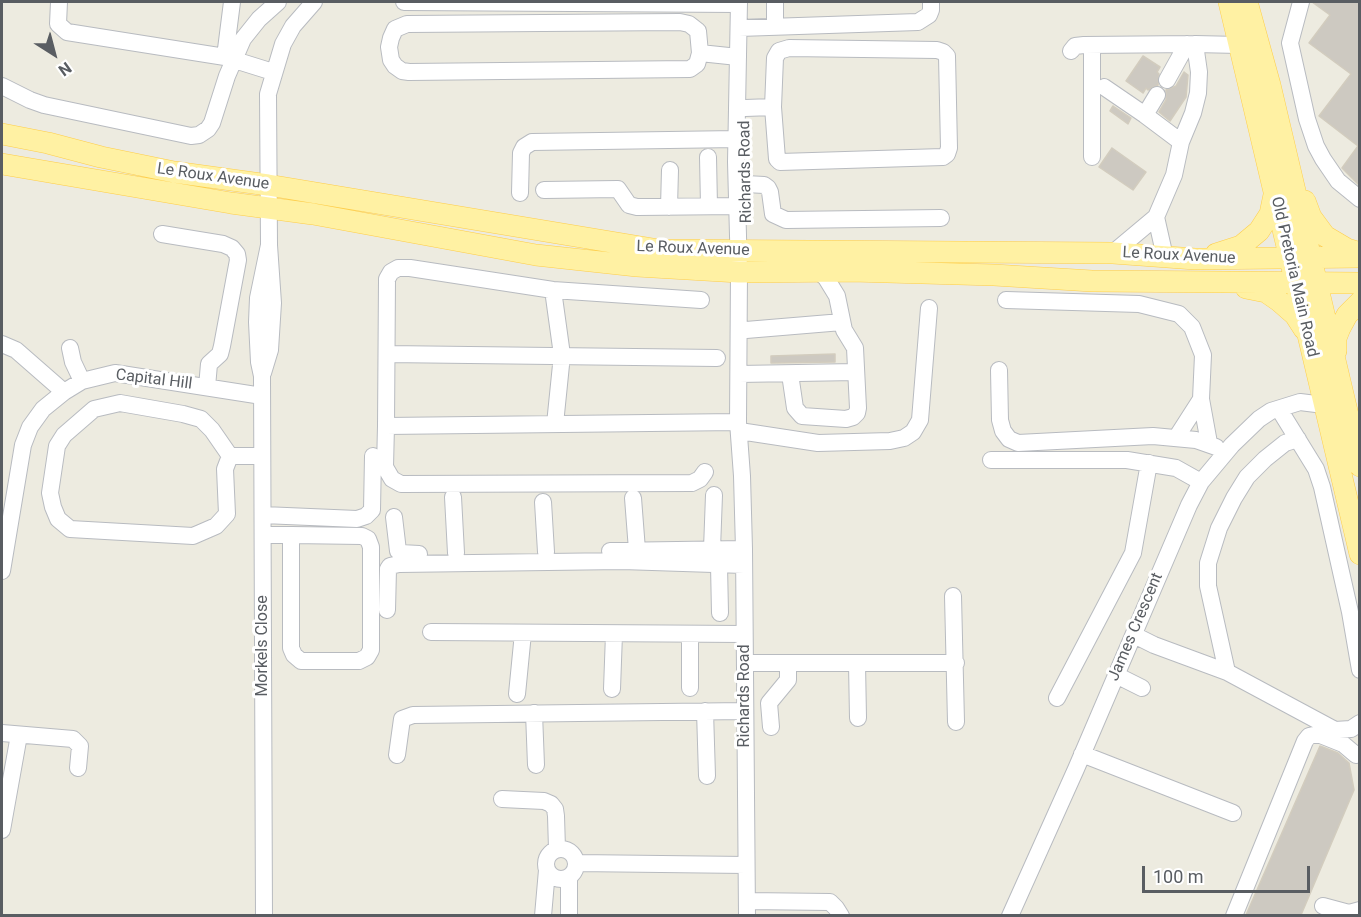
<!DOCTYPE html>
<html>
<head>
<meta charset="utf-8">
<style>
	body { margin:0 }
	#map { position:relative; width:1361px; height:917px; overflow:hidden; background:#edebe0; font-family:Roboto,sans-serif }
	canvas { display:block }
	.frame { position:absolute; inset:0; border:3px solid #595d62; pointer-events:none }
	.north { position:absolute; left:24px; top:24px; width:60px; height:60px; -webkit-text-stroke:4px #fff; paint-order:stroke; rotate:144deg; font-size:16px; font-weight:700; line-height:24px; text-align:center; color:#595d62 }
	.north::after { content:''; display:block; margin:auto; width:21px; height:27px; background:#595d62; clip-path:polygon(50% 0,100% 100%,50% 72%,0 100%) }
	.scale { position:absolute; left:1142px; top:866px; width:168px; height:27px; box-sizing:border-box; border:3px solid #595d62; border-top:0; padding-left:8px; font-size:18px; line-height:21px; white-space:nowrap; color:#595d62; -webkit-text-stroke:4px #fff; paint-order:stroke }
</style>
</head>
<body>
<div id="map">
<canvas width="1361" height="917"></canvas>
<div class="frame"></div>
<div class="north">N</div>
<div class="scale">100 m</div>
</div>
<script>
const c = document.querySelector('canvas').getContext('2d');
c.lineJoin = 'round';
function paint(path, color) {
  c.fillStyle = color;
  c.fill(path, 'evenodd');
}
function toPath(rows) {
  const path = new Path2D();
  for (const r of rows) {
    if (r.length === 3) {
      path.moveTo(r[0] + r[2], r[1]);
      path.arc(r[0], r[1], r[2], 0, 2 * Math.PI);
      continue;
    }
    path.moveTo(r[0], r[1]);
    for (let i = 2; i < r.length; i += 2) path.lineTo(r[i], r[i + 1]);
  }
  return path;
}
function stroke(path, color, width, dash) {
  c.strokeStyle = color;
  c.lineWidth = width;
  c.lineCap = dash ? 'butt' : 'round';
  c.setLineDash(dash || []);
  c.stroke(path);
}
function write(font, color, halo, rows, align = 'center') {
  c.font = font + ' Roboto,sans-serif';
  c.lineWidth = 6;
  c.setLineDash([]);
  c.textBaseline = 'middle';
  c.strokeStyle = halo;
  c.fillStyle = color;
  for (const [text, x, y, turn = 0] of rows) {
    c.save();
    c.translate(x, y);
    c.rotate((+turn || 0) * Math.PI / 180);
    c.textAlign = isNaN(turn) ? turn : align;
    if (halo) c.strokeText(text, 0, 0);
    c.fillText(text, 0, 0);
    c.restore();
  }
}
const building = toPath([
	[1312,2,1359,2,1359,185,1342,168,1358,146,1319,116,1351,74,1309,43,1330,15,1312,2],
	[1143,56,1160,67,1157,72,1159,74,1158,85,1148,90,1146,88,1143,93,1126,81,1143,56],
	[1184,72,1188,75,1186,97,1170,121,1159,112,1166,100,1166,90,1176,86,1184,72],
	[1113,106,1131,118,1128,124,1110,111,1113,106],
	[1112,148,1146,172,1133,190,1099,167,1112,148],
	[835,354,835,362,771,363,771,356,835,354],
	[1320,746,1338,753,1349,763,1354,790,1301,915,1246,915,1320,746]
]);
paint(building, '#cdc9c1');
stroke(building, '#d2ccbe', 1.5);
const minor = toPath([
	[59,2,58,24,67,32,225,57,273,72],
	[404,2,739,4],
	[739,2,736,162,739,272,738,422,742,476,744,549,747,916],
	[1301,2,1290,43,1307,119,1316,146,1323,159,1338,181,1360,199],
	[775,27,775,2],
	[739,28,918,22,929,15,931,10,931,2],
	[789,48,937,50,943,52,947,56,949,148,947,154,943,157,780,162,777,159,773,107,775,58,779,51,789,48],
	[1071,51,1075,46,1084,45,1195,44],
	[700,53,698,31,689,24,680,22,407,24,395,29,391,38,389,47,391,60,395,66,402,71,409,72,690,69,697,64,700,53,738,57],
	[225,57,232,2],
	[1167,80,1187,44],
	[2,86,30,100,44,105,191,136,199,135,208,129,212,123,227,76,243,39,259,19,278,2],
	[1104,87,1145,115],
	[1157,95,1145,115,1181,142],
	[745,108,773,107],
	[708,157,709,206],
	[1092,157,1092,45],
	[746,184,764,185,768,188,770,192,773,214,786,220,941,218],
	[544,190,618,189,629,205,637,207,737,206],
	[520,193,521,153,524,147,532,142,737,139],
	[669,207,670,170],
	[1156,217,1165,257],
	[162,234,223,244,232,248,237,254,238,260,222,346,220,354,209,364,207,387],
	[1113,253,1156,217,1174,175,1181,142,1193,113,1198,93,1199,72,1195,44,1239,45],
	[553,290,562,355,555,424],
	[701,300,553,290,410,268,398,268,391,272,387,279,386,426,738,422],
	[1006,300,1139,304,1179,314,1192,327,1203,355,1201,399,1209,443],
	[746,330,842,322],
	[2,344,16,350,64,392],
	[70,348,73,362,82,381],
	[387,354,717,358],
	[999,370,1000,420,1003,431,1009,439,1018,443,1153,436,1196,440,1216,447],
	[263,373,270,350,273,303,269,245,268,94,283,44,293,26,314,2],
	[739,374,856,372],
	[790,374,795,408,802,416,846,419,853,417,857,413,858,408,855,348,844,330,837,296,826,278,818,271],
	[1279,409,1316,469,1322,487,1350,612,1360,670],
	[386,426,385,467,392,479,401,484,692,483,700,479,705,472],
	[746,432,818,443,890,441,904,438,913,432,920,420,929,308],
	[1176,438,1201,399],
	[230,456,212,430,201,419,183,414,120,403,94,409,64,435,57,446,50,493,53,507,58,519,70,529,193,536,216,526,227,514,225,469,230,456,262,456],
	[991,460,1127,460,1176,468,1201,482],
	[453,497,456,553],
	[633,498,637,550],
	[543,502,546,552],
	[263,515,357,519,366,516,372,510,373,456],
	[394,517,398,551,401,553,419,554],
	[263,535,291,535,362,536,368,539,371,547,371,650,367,657,359,661,301,661,294,655,291,648,291,535],
	[712,549,714,495],
	[610,551,744,549],
	[719,565,720,613],
	[2,571,23,445,30,427,43,409,64,392,82,381,115,373,262,396],
	[953,596,956,722],
	[387,610,388,569,390,566,399,564,622,561,744,565],
	[431,632,744,634],
	[1134,635,1154,645,1227,672,1335,730,1351,729,1360,723],
	[745,663,956,663],
	[857,663,858,718],
	[1227,672,1208,586,1208,563,1219,528,1234,498,1247,477,1265,459,1285,443,1298,439],
	[1116,675,1142,688],
	[690,688,690,634],
	[612,689,614,634],
	[517,694,523,633],
	[1057,698,1133,553,1149,463],
	[705,711,707,776],
	[534,713,536,765],
	[771,727,769,703,788,680,788,663],
	[2,733,73,739,80,746,78,768],
	[1082,754,1233,813],
	[397,755,402,719,413,715,745,711],
	[502,799,544,801,551,804,555,809,556,816,557,849],
	[2,830,19,735],
	[561,864,15],
	[576,863,746,865],
	[569,877,569,916],
	[747,901,830,902,836,908,841,916],
	[1323,906,1349,913,1360,910],
	[264,916,262,376,259,362,257,322,258,298,269,245],
	[543,916,547,870],
	[1010,916,1076,769,1189,505,1201,482,1232,445,1259,419,1271,411,1300,402,1324,405],
	[1234,916,1305,741,1309,736,1318,734,1343,744,1356,755]
]);
const major = toPath([
	[1229,2,1360,554],
	[1247,2,1270,85,1360,466],
	[2,134,48,143,101,157,174,172,268,185,659,250,1113,253,1195,259,1360,257],
	[2,164,231,203,313,214,536,255,637,266,739,272,852,271,994,275,1092,281,1360,283],
	[1305,201,1311,217,1325,236,1347,249,1360,253],
	[1216,254,1241,246,1259,231,1270,214,1274,195],
	[1246,288,1266,292,1279,301,1295,315,1304,329],
	[1336,351,1336,338,1340,328,1347,315,1360,302]
]);
stroke(minor, '#b8bbc0', 18);
stroke(major, '#fecd49', 22);
stroke(minor, '#fff', 16);
stroke(major, '#fff1a3', 21);
write('16px', '#595d62', '#fff', [
	["Richards Road",746,172,-91],
	["Le Roux Avenue",213,177,8],
	["Le Roux Avenue",693,249,2],
	["Le Roux Avenue",1179,256,3],
	["Old Pretoria Main Road",1294,277,77],
	["Capital Hill",154,380,7],
	["James Crescent",1136,627,-67],
	["Morkels Close",263,646,-90],
	["Richards Road",745,696,-90]
]);
</script>
</body>
</html>
